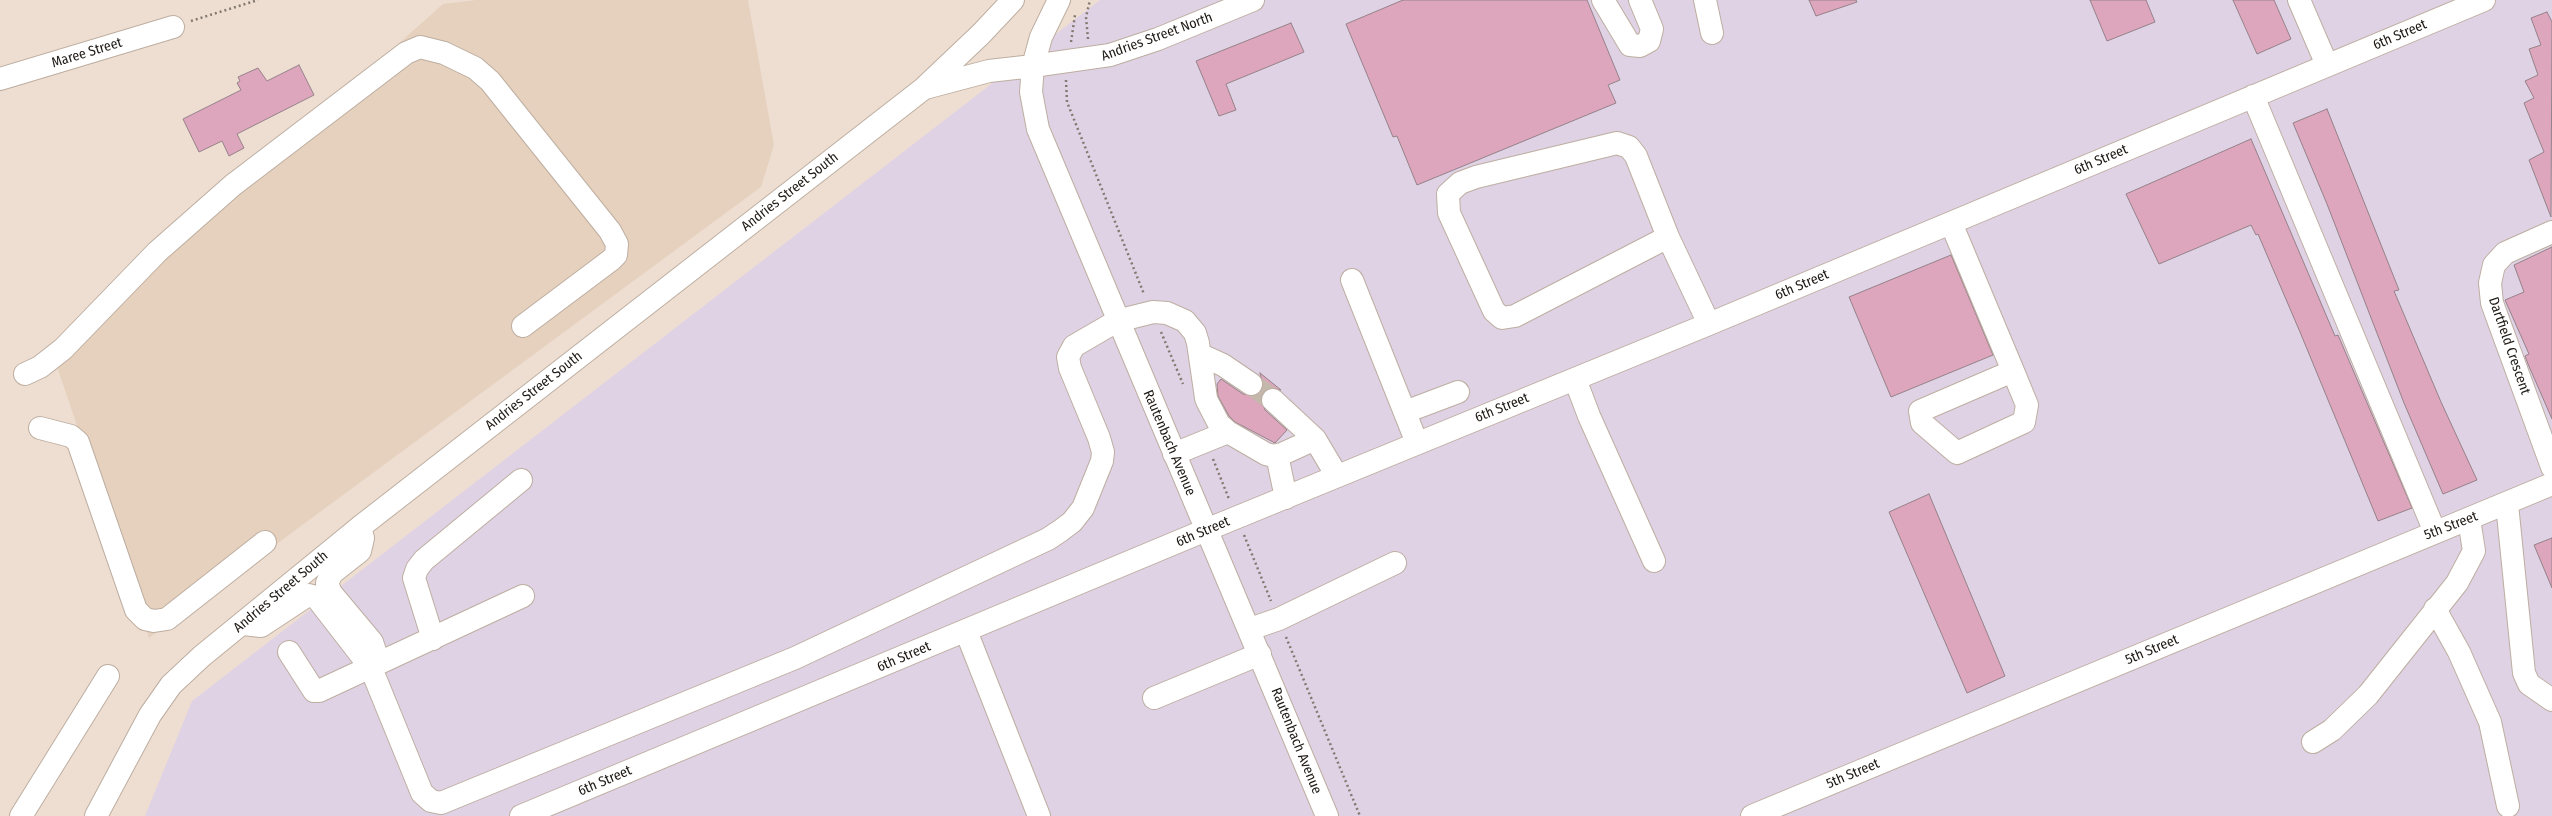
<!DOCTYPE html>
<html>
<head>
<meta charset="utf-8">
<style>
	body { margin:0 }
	canvas { display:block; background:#eeded1 }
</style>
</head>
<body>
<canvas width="2552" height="816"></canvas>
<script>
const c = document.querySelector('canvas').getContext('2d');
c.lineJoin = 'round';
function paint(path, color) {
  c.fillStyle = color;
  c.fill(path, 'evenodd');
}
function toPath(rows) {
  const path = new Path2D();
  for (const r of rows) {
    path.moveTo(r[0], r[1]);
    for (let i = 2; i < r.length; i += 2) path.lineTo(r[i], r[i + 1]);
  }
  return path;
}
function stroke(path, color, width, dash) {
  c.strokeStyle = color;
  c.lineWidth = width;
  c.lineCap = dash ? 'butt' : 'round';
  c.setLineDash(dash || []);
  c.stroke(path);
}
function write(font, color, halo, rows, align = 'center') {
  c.font = font + ' "Fira Sans Condensed",sans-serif';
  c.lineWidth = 3.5;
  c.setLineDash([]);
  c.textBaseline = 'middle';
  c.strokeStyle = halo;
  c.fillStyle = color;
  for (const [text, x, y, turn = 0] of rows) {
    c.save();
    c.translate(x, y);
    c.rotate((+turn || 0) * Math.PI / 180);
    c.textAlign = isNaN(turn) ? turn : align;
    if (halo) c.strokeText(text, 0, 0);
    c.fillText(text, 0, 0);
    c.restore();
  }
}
paint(toPath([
	[476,0,748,0,774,145,761,187,149,638,52,352,443,4]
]), '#e6d1be');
paint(toPath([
	[1100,0,2552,0,2552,816,145,816,192,701]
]), '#e0d2e5');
const building = toPath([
	[1403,0,1587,0,1620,80,1608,85,1616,103,1417,185,1397,136,1393,137,1346,24,1403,0],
	[1809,0,1856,0,1857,2,1816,16,1809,0],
	[2090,0,2146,0,2155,22,2107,41,2090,0],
	[2233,0,2274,0,2291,39,2257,54,2233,0],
	[2547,12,2552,22,2551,217,2529,160,2544,152,2524,103,2534,98,2525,81,2538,75,2529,49,2541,45,2531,18,2547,12],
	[1291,23,1304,52,1226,84,1236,110,1219,116,1196,61,1291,23],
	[299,65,314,95,237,134,244,148,229,156,222,141,199,152,183,119,241,90,237,83,240,81,238,77,258,68,267,81,299,65],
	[2327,109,2399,290,2394,291,2441,402,2477,480,2443,494,2404,403,2327,204,2293,123,2327,109],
	[2251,139,2335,336,2338,335,2412,508,2378,521,2300,332,2258,234,2256,235,2251,225,2159,264,2126,194,2251,139],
	[2552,247,2552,419,2528,364,2525,356,2529,354,2505,300,2524,292,2514,265,2552,247],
	[1951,255,1993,355,1891,397,1849,297,1951,255],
	[1260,373,1281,390,1269,388,1261,398,1265,410,1287,430,1275,443,1235,422,1229,416,1218,396,1217,384,1221,379,1243,394,1257,395,1263,385,1260,373],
	[1929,494,2005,676,1967,693,1889,512,1929,494],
	[2552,538,2552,588,2534,545,2552,538]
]);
paint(building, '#dda6bd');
stroke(building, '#958289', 1);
stroke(toPath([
	[1251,384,1273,400]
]), '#c4b7ab', 22, [22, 11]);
const minor = toPath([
	[1603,0,1630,45,1640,46,1649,41,1652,29,1640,0],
	[1705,0,1712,33],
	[2299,0,2327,65],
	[1033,66,1110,55,1158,39,1253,0],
	[0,79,173,27],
	[2253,96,2435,532],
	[1951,223,2013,371,2027,405,2024,422,1957,453,1922,423,1920,411,2013,371],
	[2552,232,2505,253,2494,265,2490,283,2492,303,2552,467],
	[1668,237,1636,156,1629,147,1617,143,1476,177,1460,183,1448,194,1449,213,1494,311,1502,318,1515,316,1668,237,1709,324],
	[1352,280,1417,443],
	[1201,355,1223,365,1251,384],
	[25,374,40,367,63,349,157,252,233,185,406,53,420,47,444,53,475,68,490,81,610,231,617,244,616,255,611,260,523,326],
	[1575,379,1589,416,1654,561],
	[1273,400,1315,439,1337,476],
	[1207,401,1219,424,1228,432,1266,454,1274,456,1282,454,1315,439],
	[1405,412,1458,392],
	[40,428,71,436,78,442,136,610,145,619,154,621,167,619,265,542],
	[1174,454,1228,432],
	[1277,455,1286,498],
	[2507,504,2524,673,2529,684,2552,700],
	[360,527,363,538,360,551,332,573,327,583,331,593,372,642,375,651,371,668],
	[1206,530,1709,324,2484,0],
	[2435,609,2459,652,2490,722,2508,806],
	[243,624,261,626,308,595,316,597,371,668,422,793,431,801,441,803,795,658,1048,539,1060,531,1072,522,1083,508,1102,461,1103,452,1099,438,1070,368,1068,357,1074,346,1117,321,1153,312,1167,313,1185,321,1195,333,1198,343,1206,398],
	[1250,629,1279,619,1395,563],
	[966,631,1039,816],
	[433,639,414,578,417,569,424,560,521,480],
	[289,652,314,691,319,691,523,596],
	[1154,698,1260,654],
	[2313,742,2332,730,2368,695,2457,583,2474,551,2469,519],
	[21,816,108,676],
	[1752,816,2552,484]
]);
const major = toPath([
	[1059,0,1041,37,1033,66,1031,92,1038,129,1327,816],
	[925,88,989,71,1033,66],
	[96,816,150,715,171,685,202,656,360,527,923,89,981,34,1013,0],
	[521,816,1206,530]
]);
stroke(minor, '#bdaea1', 24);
stroke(major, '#bdaea1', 24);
stroke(toPath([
	[191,21,258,0],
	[1088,39,1086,17,1090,0],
	[1071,42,1075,15],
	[1066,80,1067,102,1144,294],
	[1161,332,1183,384],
	[1213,459,1229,499],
	[1244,535,1271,601],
	[1286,637,1360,816]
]), '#847971', 2.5, [2, 3]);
stroke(minor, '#fff', 22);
stroke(major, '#fff', 22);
write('14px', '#1e1914', '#fff', [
	["6th Street",2400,35,-23],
	["Andries Street North",1157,37,-20],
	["Maree Street",87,53,-17],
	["6th Street",2101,160,-23],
	["Andries Street South",790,192,-38],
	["6th Street",1802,285,-23],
	["Dartfield Crescent",2509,346,71],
	["Andries Street South",534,391,-38],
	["6th Street",1502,408,-22],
	["Rautenbach Avenue",1169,443,67],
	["5th Street",2451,526,-21],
	["6th Street",1203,532,-23],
	["Andries Street South",281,592,-40],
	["5th Street",2152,650,-23],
	["6th Street",904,657,-23],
	["Rautenbach Avenue",1296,741,68],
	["5th Street",1853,774,-23],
	["6th Street",605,781,-23]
]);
</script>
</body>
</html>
